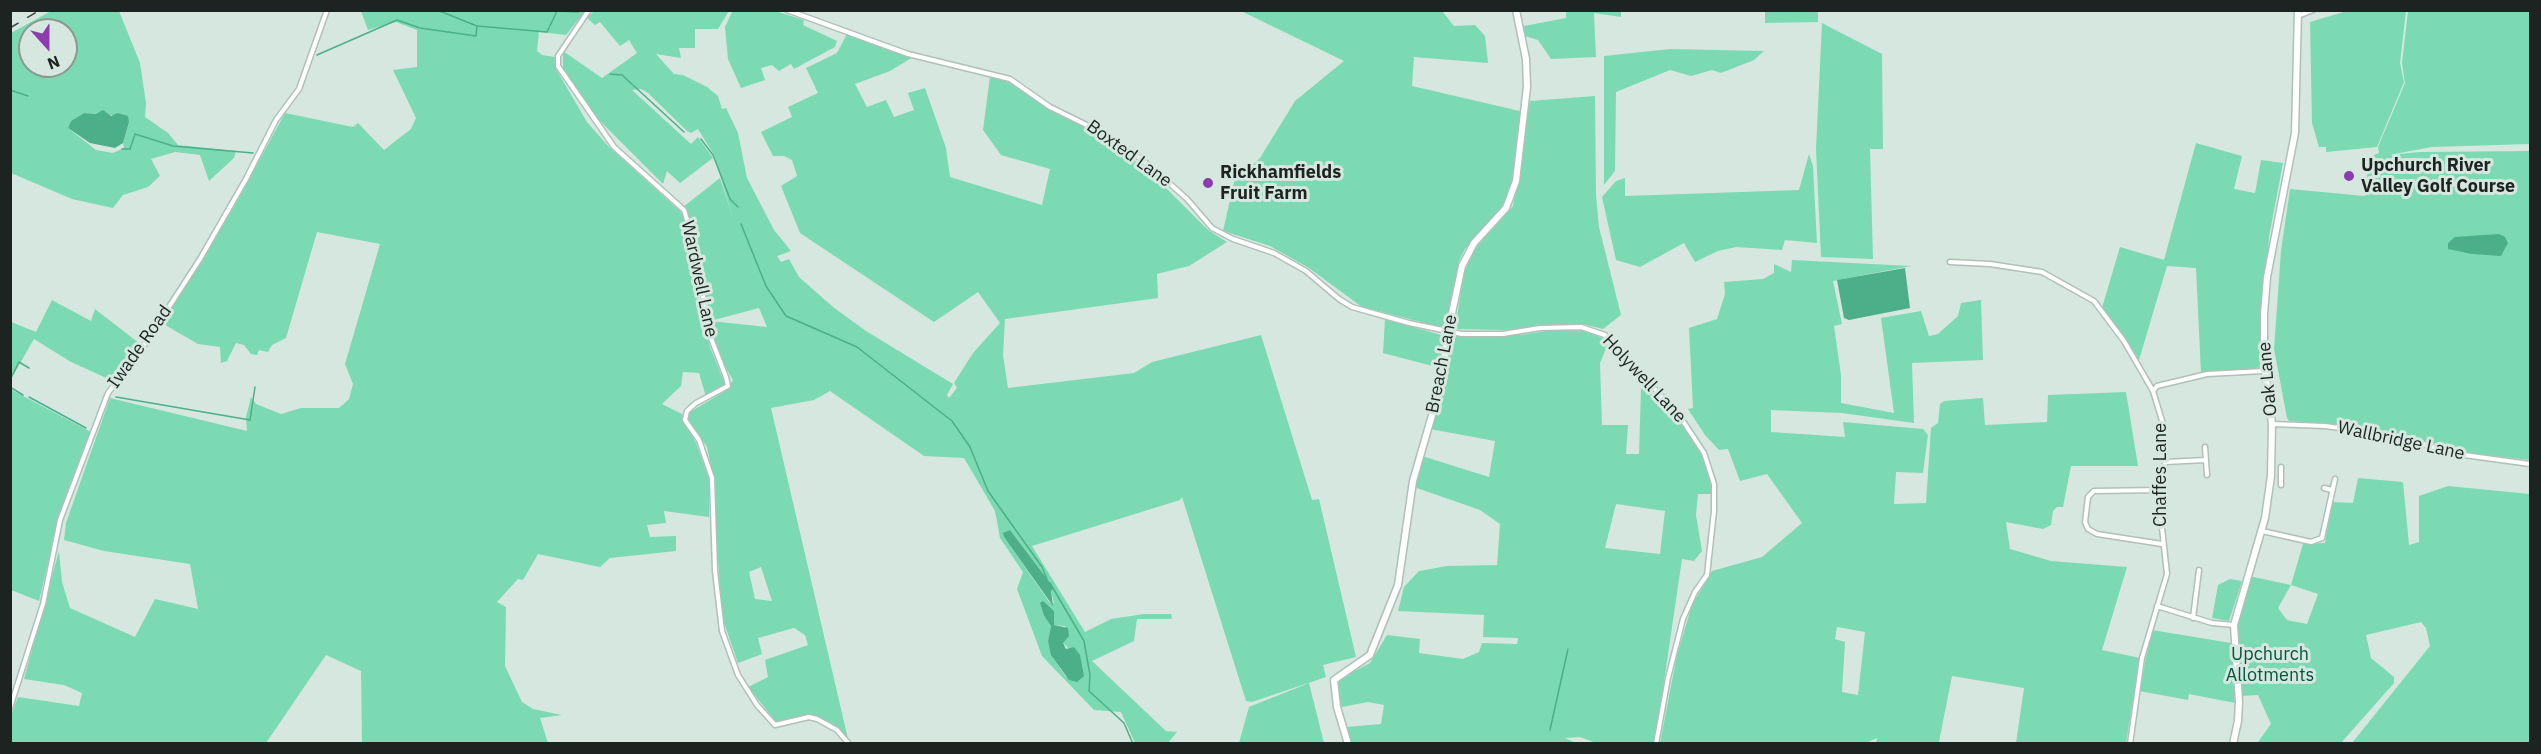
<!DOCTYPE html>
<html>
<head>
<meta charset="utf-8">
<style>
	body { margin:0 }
	#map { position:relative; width:2541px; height:754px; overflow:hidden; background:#d6e7df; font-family:"IBM Plex Sans",sans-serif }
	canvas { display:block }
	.frame { position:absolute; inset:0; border:12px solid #1d2321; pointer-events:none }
	.north { position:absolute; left:18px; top:18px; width:60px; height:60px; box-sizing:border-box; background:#d6e7df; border:2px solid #8c9993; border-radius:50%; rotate:159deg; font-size:16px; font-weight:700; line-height:24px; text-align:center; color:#1d2321 }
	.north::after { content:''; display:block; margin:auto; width:21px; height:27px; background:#8b3dae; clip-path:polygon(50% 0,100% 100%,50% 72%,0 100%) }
</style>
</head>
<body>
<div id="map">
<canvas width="2541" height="754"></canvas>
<div class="frame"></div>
<div class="north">N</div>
</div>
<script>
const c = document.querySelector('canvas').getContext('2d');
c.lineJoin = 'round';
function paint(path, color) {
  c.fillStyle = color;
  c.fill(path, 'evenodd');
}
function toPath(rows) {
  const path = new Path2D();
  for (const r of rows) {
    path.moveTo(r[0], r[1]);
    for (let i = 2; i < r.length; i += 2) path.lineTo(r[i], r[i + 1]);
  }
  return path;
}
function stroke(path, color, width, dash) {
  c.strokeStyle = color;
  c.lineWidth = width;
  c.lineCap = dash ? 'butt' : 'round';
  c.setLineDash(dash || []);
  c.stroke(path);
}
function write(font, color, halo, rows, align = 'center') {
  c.font = font + ' "IBM Plex Sans",sans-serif';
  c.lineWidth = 6;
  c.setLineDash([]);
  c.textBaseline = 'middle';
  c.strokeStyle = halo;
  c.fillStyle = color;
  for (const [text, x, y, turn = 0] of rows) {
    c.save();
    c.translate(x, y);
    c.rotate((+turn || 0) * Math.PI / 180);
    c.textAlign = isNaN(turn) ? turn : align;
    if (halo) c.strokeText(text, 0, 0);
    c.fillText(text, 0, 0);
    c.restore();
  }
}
paint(toPath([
	[733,10,775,11,804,20,803,25,837,41,835,47,794,69,791,64,779,71,772,65,761,68,765,80,741,88,728,59,725,27],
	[51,11,119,11,140,63,146,103,145,117,168,133,178,145,236,151,234,158,209,181,200,155,175,152,151,159,160,176,148,187,123,195,113,208,72,199,11,173,11,33],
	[30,30,66,30,66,66,30,66],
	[84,113,123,116,129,122,123,143,124,148,113,153,96,150,68,128,71,121],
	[361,11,585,11,566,35,539,32,537,51,542,55,555,57,556,69,587,122,609,147,681,212,690,232,700,309,710,347,725,384,706,397,699,373,683,372,681,386,662,404,682,414,696,443,709,479,709,517,664,511,666,523,647,525,650,537,676,536,676,551,610,558,600,567,538,554,523,580,518,579,497,602,506,607,505,666,522,702,533,709,562,715,540,718,548,743,362,743,361,671,326,655,266,743,11,743,10,718,18,697,79,706,82,693,64,685,24,679,59,551,62,582,70,608,135,637,155,599,198,609,190,564,104,551,64,540,66,523,110,398,247,431,246,417,251,397,256,404,281,414,301,408,339,408,349,399,353,384,345,364,380,244,317,232,286,338,272,345,268,352,259,350,257,355,251,354,244,345,236,343,227,361,221,363,220,347,198,344,160,322,234,207,285,113,353,127,358,123,384,150,411,129,416,118,393,70,417,67,417,30,396,22,368,30],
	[594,11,729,11,718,29,695,29,695,48,679,48,681,58,656,54,674,74,683,75,707,87,718,96,722,109,726,108,738,133,747,178,774,230,791,251,777,256,781,262,789,259,799,277,833,307,866,331,953,384,947,395,949,398,957,388,954,383,973,353,1000,323,978,292,934,322,800,233,781,186,797,176,792,160,784,156,773,156,761,132,792,117,788,107,818,93,806,68,837,53,847,34,913,57,890,71,855,84,867,107,886,100,894,117,914,110,908,93,925,88,946,148,950,177,1042,205,1050,169,1001,155,983,130,990,76,1007,81,1056,113,1082,123,1149,171,1208,230,1227,242,1189,266,1157,274,1158,298,1005,319,1003,355,1008,388,1134,373,1152,362,1261,335,1312,500,1319,499,1356,657,1323,665,1326,677,1252,702,1246,701,1182,497,1180,500,1032,546,1085,632,1111,619,1144,614,1171,614,1172,619,1137,619,1134,641,1092,661,1166,731,1177,732,1168,743,1135,743,1121,712,1094,710,1042,656,1017,589,1023,572,1000,538,995,511,964,458,924,456,830,391,814,400,771,408,848,739,821,718,809,714,777,723,748,687,768,677,765,660,808,645,805,635,794,628,758,638,762,654,738,663,722,617,712,471,707,447,688,419,690,412,727,390,733,380,722,361,708,321,692,224,683,207,720,178,733,218,714,155,698,129,691,133,687,131,648,93,641,89,632,90,691,144,698,137,713,158,680,183,667,171,663,184,593,114,563,70,563,51,602,78,637,53,629,40,620,46,600,22,595,25,587,18],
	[759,308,767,327,710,321],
	[1010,530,1054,588,1051,591,1054,603,1050,603,1004,537,1004,533],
	[761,567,772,601,755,599,749,572],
	[1040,603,1054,611,1054,625,1065,626,1066,637,1063,643,1081,660,1081,664,1066,677,1054,659,1048,641,1051,626,1044,616],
	[1241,11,1442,11,1454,26,1475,25,1485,36,1488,63,1414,57,1412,86,1524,112,1512,184,1504,207,1465,249,1459,261,1445,328,1362,307,1309,268,1270,246,1223,231,1234,182,1260,158,1295,101,1344,61],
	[1566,11,1621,11,1621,17,1594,13,1596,57,1551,59,1538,40,1525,36,1524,26,1566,18],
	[1765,11,1818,11,1818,22,1765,23],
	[2347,11,2406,11,2400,63,2404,82,2377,147,2326,152,2326,147,2319,147,2312,123,2310,22],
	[2408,11,2530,11,2530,144,2432,147,2389,155,2420,152,2530,151,2530,460,2477,454,2340,425,2289,421,2287,418,2274,349,2281,251,2290,189,2365,196,2369,157,2379,153,2378,147,2405,83,2402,63],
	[1822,23,1882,54,1883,149,1870,149,1873,259,1821,257,1816,149],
	[1670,49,1764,51,1754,60,1721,73,1712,70,1691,76,1670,70,1616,92,1615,171,1604,185,1604,56],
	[1595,96,1596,195,1599,227,1621,315,1603,329,1583,324,1505,330,1455,329,1464,273,1473,251,1513,206,1530,101],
	[2196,143,2242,156,2234,189,2255,193,2261,160,2283,163,2269,237,2260,369,2201,373,2196,268,2167,266,2139,360,2102,308,2120,247,2164,260],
	[1809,154,1813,166,1817,243,1785,240,1782,250,1736,247,1718,251,1695,262,1684,243,1640,267,1616,260,1602,197,1616,181,1625,178,1625,196,1799,190],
	[1792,260,1911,266,1833,281,1842,324,1834,326,1841,375,1841,403,1894,413,1881,318,1921,311,1929,336,1938,334,1958,316,1961,303,1981,300,1983,360,1912,363,1914,423,1842,413,1771,410,1771,432,1845,437,1843,422,1923,429,1928,435,1923,473,1896,472,1894,504,1926,503,1931,428,1938,423,1940,404,1944,401,1983,398,1985,425,2047,422,2048,395,2126,392,2138,466,2071,466,2063,507,2057,507,2053,511,2051,525,2043,529,2006,522,2010,549,2051,561,2127,567,2102,650,2140,658,2126,743,2016,743,2024,688,1952,676,1939,742,1945,743,1876,743,1877,738,1864,744,1660,743,1677,655,1692,605,1712,571,1762,557,1802,523,1767,474,1740,481,1728,449,1719,450,1705,435,1688,409,1693,408,1689,328,1717,319,1725,294,1724,282,1763,279,1774,273,1774,264,1791,272],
	[1837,627,1865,632,1858,695,1842,692,1845,642,1835,639],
	[52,300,91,321,95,309,139,343,140,347,113,381,71,362,34,339,11,379,11,322,36,332],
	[1385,319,1441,335,1445,343,1440,368,1383,353],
	[1554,330,1586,331,1609,341,1600,363,1602,425,1628,425,1626,454,1639,454,1641,389,1647,389,1681,423,1703,456,1710,474,1713,494,1698,494,1696,515,1702,551,1694,561,1682,559,1655,743,1596,743,1580,737,1565,738,1578,744,1351,743,1346,727,1381,724,1384,705,1368,702,1342,707,1336,688,1339,679,1370,663,1387,635,1420,639,1419,653,1463,659,1479,652,1482,643,1517,644,1518,638,1483,637,1484,615,1398,611,1404,587,1419,571,1447,566,1497,565,1500,524,1480,510,1414,487,1422,456,1489,477,1495,441,1430,429,1442,397,1451,335,1519,335],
	[1616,504,1665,511,1660,554,1605,548],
	[10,389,91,432,60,513,39,601,11,590],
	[2358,478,2403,482,2409,545,2419,542,2419,496,2448,486,2530,494,2530,743,2352,743,2430,646,2426,628,2421,622,2366,635,2371,658,2394,677,2394,683,2341,743,2258,742,2271,724,2258,695,2240,696,2235,634,2249,576,2291,585,2303,544,2325,543,2332,502,2353,503],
	[2291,585,2318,594,2307,624,2287,620,2278,608],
	[2230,579,2242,581,2229,621,2212,618,2218,585],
	[2152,630,2231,643,2235,703,2189,694,2188,700,2139,691],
	[1309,683,1324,743,1239,743,1249,707]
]), '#7bdab3');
paint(toPath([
	[103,110,111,116,117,113,128,116,129,122,123,143,115,148,90,143,68,128,71,121,84,113,96,114],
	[2499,234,2505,237,2508,243,2501,256,2472,254,2448,249,2448,243,2455,237],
	[1905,268,1910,308,1849,320,1844,318,1837,280],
	[1010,530,1054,588,1051,591,1053,606,1004,537,1003,533],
	[1043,601,1054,611,1054,625,1068,628,1069,636,1063,643,1066,649,1074,647,1080,655,1084,676,1077,682,1069,680,1051,655,1048,641,1051,626,1044,616,1040,603]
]), '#4caf89');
stroke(toPath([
	[437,10,477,26,547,32,557,11,578,12],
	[317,55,397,20,420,28,476,36,477,26],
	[610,74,622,75,684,132],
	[10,90,28,96],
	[701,139,713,155,730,199,738,207],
	[122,149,130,149,135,134,173,146,253,153],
	[741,224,766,286,786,316,857,347,952,421,970,447,988,491,1042,567,1047,579],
	[10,380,19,362,29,368],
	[10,387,23,395],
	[29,397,86,428],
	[116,397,250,420,255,387],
	[1050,583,1084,641,1090,675,1089,691,1124,723,1133,744],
	[1550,730,1568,649]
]), '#4caf89', 1.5);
const street = toPath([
	[589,10,558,56,558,66,614,147,684,210,695,246,709,333,726,377,728,386,696,403,687,411,685,420,699,440,712,478,715,571,722,631,738,675,757,705,775,725,809,717,817,719,837,730,849,744],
	[787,10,908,54,1010,79,1050,107,1107,135,1149,165,1187,199,1212,228,1233,239,1274,253,1306,271,1339,299,1352,307,1409,323,1462,334,1503,334,1540,328,1581,327,1605,335,1679,415,1704,453,1714,484,1714,511,1707,575,1695,592,1683,619,1668,678,1656,744],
	[2298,16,2313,10],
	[1950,262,1990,264,2042,272,2094,301,2124,341,2153,391],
	[2272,424,2325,426,2385,434,2464,455,2530,464],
	[2205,447,2207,475],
	[2165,462,2206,460],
	[2281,485,2281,467],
	[2324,488,2332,490],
	[2159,490,2094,491,2088,497,2085,522,2088,529,2097,534,2162,544],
	[2262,531,2311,542,2322,538,2335,479],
	[2157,606,2212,623,2234,625],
	[2193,618,2199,570],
	[10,708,43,604,60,520,108,393,143,347,200,259,246,179,276,120,299,89,327,10],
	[2130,744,2142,658,2167,574,2159,500,2165,462,2163,424,2153,391,2157,386,2207,374,2264,371]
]);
const secondary = toPath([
	[1348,744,1337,707,1334,680,1370,655,1398,585,1413,481,1441,384,1448,332,1462,266,1474,243,1506,208,1516,181,1527,87,1526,59,1516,10],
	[2233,744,2238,721,2239,702,2234,625,2265,518,2271,476,2272,424,2264,363,2264,314,2267,277,2295,133,2298,10]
]);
stroke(street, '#b0c0b8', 7);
stroke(secondary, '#b0c0b8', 9);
stroke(street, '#fff', 4);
stroke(secondary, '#fff', 6);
stroke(toPath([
	[10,28,40,10]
]), '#3d4542', 1.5, [10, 10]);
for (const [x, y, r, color] of [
	[2349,176,6,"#8b3dae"],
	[1208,183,6,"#8b3dae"]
]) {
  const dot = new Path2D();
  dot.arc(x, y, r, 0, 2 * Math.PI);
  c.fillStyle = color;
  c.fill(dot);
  stroke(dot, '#d6e7df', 2);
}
write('18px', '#1d2321', '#d6e7df', [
	["Boxted Lane",1129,154,36],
	["Wardwell Lane",699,279,78],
	["Iwade Road",140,347,-55],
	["Breach Lane",1442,364,-79],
	["Holywell Lane",1644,379,47],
	["Oak Lane",2268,379,-95],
	["Wallbridge Lane",2401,441,12],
	["Chaffes Lane",2161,475,-90]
]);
write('bold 18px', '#1d2321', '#d6e7df', [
	["Upchurch River",2361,166],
	["Valley Golf Course",2361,187],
	["Rickhamfields",1220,173],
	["Fruit Farm",1220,194]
], 'left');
write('18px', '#00563d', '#d6e7df', [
	["Upchurch",2270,655],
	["Allotments",2270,676]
]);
</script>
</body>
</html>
